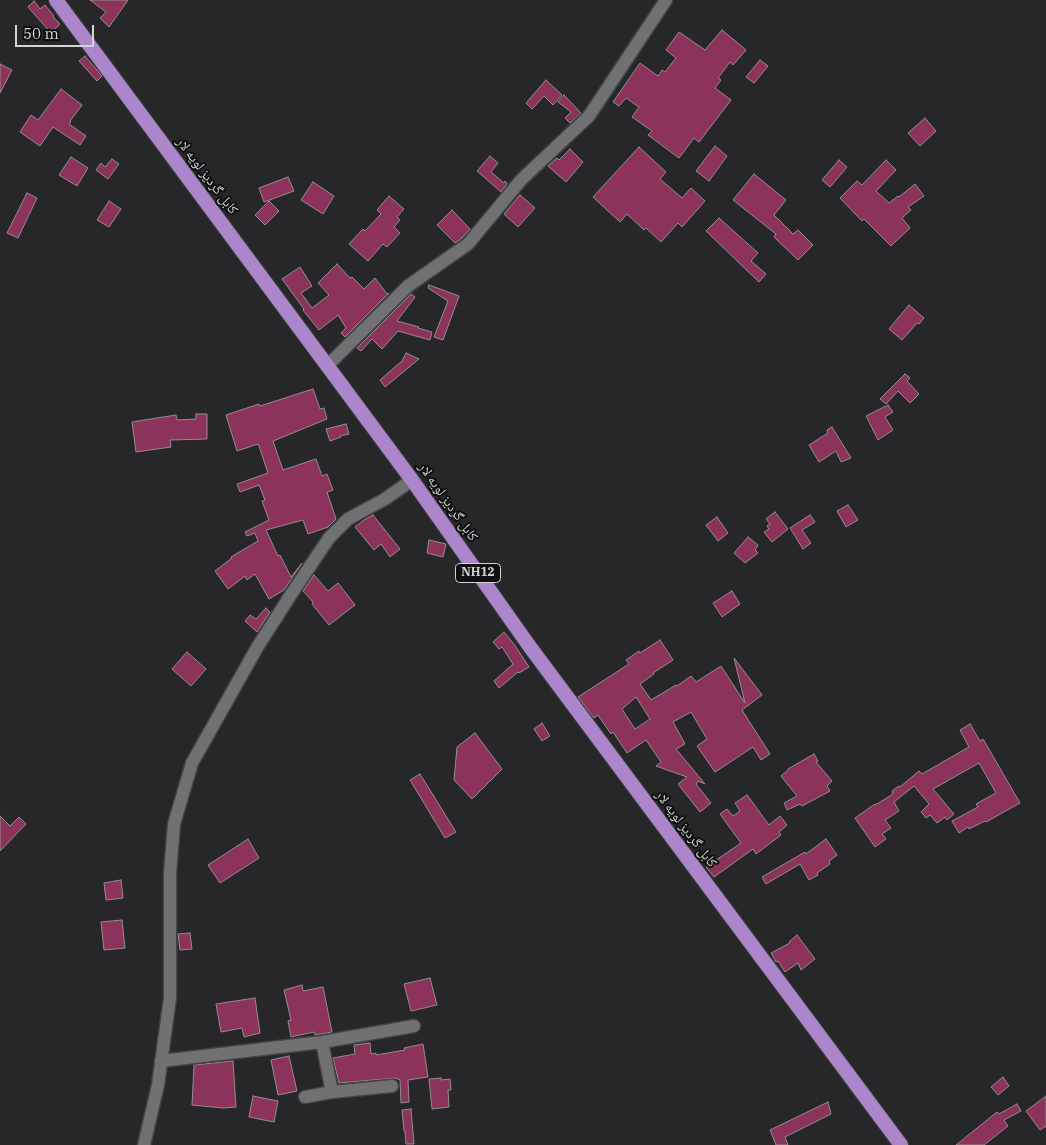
<!DOCTYPE html>
<html>
<head>
<meta charset="utf-8">
<style>
	body { margin:0 }
	#map { position:relative; width:1046px; height:1145px; overflow:hidden; background:#272629; font-family:"IBM Plex Serif",serif }
	canvas { display:block }
	.scale { position:absolute; left:15px; top:25px; width:79px; height:22px; box-sizing:border-box; border:2px solid #d4d3d5; border-top:0; padding-left:6px; font-size:15px; line-height:18px; white-space:nowrap; color:#d4d3d5; -webkit-text-stroke:4px #100f11; paint-order:stroke }
</style>
</head>
<body>
<div id="map">
<canvas width="1046" height="1145"></canvas>
<div class="scale">50 m</div>
</div>
<script>
const c = document.querySelector('canvas').getContext('2d');
c.lineJoin = 'round';
function paint(path, color) {
  c.fillStyle = color;
  c.fill(path, 'evenodd');
}
function toPath(rows) {
  const path = new Path2D();
  for (const r of rows) {
    path.moveTo(r[0], r[1]);
    for (let i = 2; i < r.length; i += 2) path.lineTo(r[i], r[i + 1]);
  }
  return path;
}
function stroke(path, color, width, dash) {
  c.strokeStyle = color;
  c.lineWidth = width;
  c.lineCap = dash ? 'butt' : 'round';
  c.setLineDash(dash || []);
  c.stroke(path);
}
function write(font, color, halo, rows, align = 'center') {
  c.font = font + ' "IBM Plex Serif","Noto Naskh Arabic",serif';
  c.lineWidth = 4;
  c.setLineDash([]);
  c.textBaseline = 'middle';
  c.strokeStyle = halo;
  c.fillStyle = color;
  for (const [text, x, y, turn = 0] of rows) {
    c.save();
    c.translate(x, y);
    c.rotate((+turn || 0) * Math.PI / 180);
    c.textAlign = isNaN(turn) ? turn : align;
    if (halo) c.strokeText(text, 0, 0);
    c.fillText(text, 0, 0);
    c.restore();
  }
}
const building = toPath([
	[90,0,128,0,109,27,100,18,106,12,90,0],
	[34,1,40,9,45,5,54,16,53,17,60,24,51,33,28,7,34,1],
	[722,30,746,50,733,65,730,62,718,78,721,80,715,88,731,100,699,142,694,138,679,158,648,135,652,131,632,117,639,107,626,98,619,106,613,102,640,63,658,76,662,70,665,72,676,58,666,50,679,32,705,50,722,30],
	[85,56,102,76,97,81,79,61,85,56],
	[760,60,768,66,754,83,746,77,760,60],
	[0,64,12,70,0,93,0,64],
	[546,80,562,95,553,105,544,96,532,109,526,103,546,80],
	[61,89,82,105,70,121,71,122,69,124,86,136,80,145,53,127,40,146,20,132,31,115,38,120,61,89],
	[564,95,581,113,570,123,565,118,571,112,558,102,564,95],
	[925,118,936,131,920,146,908,133,925,118],
	[715,146,727,156,709,181,696,171,715,146],
	[639,147,666,172,660,179,682,198,691,188,705,201,682,227,678,223,661,242,646,228,644,230,627,214,620,222,593,197,639,147],
	[570,149,583,162,566,182,548,166,557,158,559,160,570,149],
	[490,156,498,163,491,172,504,183,505,181,507,184,501,192,477,171,490,156],
	[71,157,88,168,77,186,59,175,71,157],
	[112,159,119,164,108,179,96,170,101,163,105,167,112,159],
	[839,160,847,167,830,187,822,180,839,160],
	[886,160,896,170,876,191,889,203,898,196,899,197,915,184,924,196,908,207,911,210,902,218,910,228,891,246,864,219,862,221,840,198,857,181,862,185,886,160],
	[754,174,786,200,774,215,793,234,798,230,813,245,798,260,774,237,776,234,733,200,754,174],
	[288,177,294,191,264,202,259,188,288,177],
	[313,182,334,196,323,214,301,200,313,182],
	[27,193,37,198,18,238,7,233,27,193],
	[520,195,535,208,518,227,504,214,520,195],
	[389,196,404,209,397,217,400,220,394,227,400,233,387,247,383,244,368,261,349,244,363,229,365,231,381,214,377,210,389,196],
	[109,201,121,209,109,227,97,220,109,201],
	[269,201,279,211,265,225,255,215,269,201],
	[452,210,470,229,462,238,455,243,437,225,452,210],
	[719,218,758,253,751,261,766,274,759,282,706,231,719,218],
	[337,264,350,278,352,277,364,289,375,278,387,294,389,293,345,337,341,333,346,328,338,315,319,330,303,310,304,309,282,279,300,267,312,286,301,293,312,308,329,295,318,283,337,264],
	[429,285,459,296,443,340,434,337,448,301,428,288,429,285],
	[411,294,415,297,397,321,419,327,418,328,432,332,430,340,398,331,382,349,372,339,361,351,357,348,411,294],
	[909,305,924,318,919,324,917,323,902,340,889,329,909,305],
	[406,353,419,359,385,387,380,380,402,361,406,353],
	[905,374,910,378,907,381,919,394,910,403,898,391,886,404,880,399,905,374],
	[313,389,320,409,324,408,327,419,273,441,283,470,316,459,322,476,327,474,333,490,327,492,336,519,328,527,308,534,303,520,266,530,278,556,280,555,291,577,302,563,284,590,269,599,255,574,247,580,245,576,228,589,215,571,232,558,231,557,258,541,255,533,247,536,245,532,269,520,262,501,265,500,259,485,240,492,237,484,268,473,259,446,258,444,237,451,226,415,259,404,260,406,313,389],
	[888,405,893,412,885,417,893,430,878,440,866,416,888,405],
	[196,414,207,414,207,439,170,440,171,447,136,452,132,422,176,415,177,420,196,419,196,414],
	[346,424,349,434,340,436,341,437,330,441,326,429,346,424],
	[832,427,851,458,841,462,836,451,819,462,809,445,828,433,827,430,832,427],
	[848,505,858,520,846,527,837,511,848,505],
	[775,512,788,529,772,542,764,532,769,529,767,526,770,524,766,519,775,512],
	[373,515,400,549,390,557,381,544,374,550,355,527,364,520,373,515],
	[810,515,815,522,802,530,811,543,803,549,790,528,810,515],
	[717,517,728,533,718,541,706,525,717,517],
	[748,537,758,545,755,550,758,553,745,563,734,553,748,537],
	[429,540,446,544,443,557,427,553,429,540],
	[314,575,328,591,338,583,355,605,329,625,312,604,313,602,303,591,314,575],
	[732,591,740,604,722,617,713,603,732,591],
	[266,608,270,612,257,632,245,621,250,615,256,619,266,608],
	[504,632,514,644,529,667,519,673,518,672,499,688,494,681,513,664,502,647,499,649,493,642,504,632],
	[660,640,673,660,653,673,654,674,640,684,651,700,676,685,677,686,691,676,696,682,721,666,745,703,734,658,762,695,742,710,770,754,761,760,753,747,715,772,697,746,707,739,691,712,673,722,685,744,676,749,705,784,698,781,696,784,711,803,700,812,678,784,687,777,656,766,661,762,646,740,627,753,613,732,611,734,598,715,594,718,578,697,629,664,626,660,639,651,640,653,660,640],
	[636,697,650,719,635,729,622,709,636,697],
	[187,652,206,669,191,686,172,669,187,652],
	[542,723,550,736,542,741,534,729,542,723],
	[970,724,980,741,983,739,1020,803,986,822,985,821,969,829,968,827,959,833,952,821,978,807,976,804,996,793,979,763,933,789,954,814,947,820,945,817,937,823,930,815,926,818,921,812,929,804,914,786,894,802,899,811,885,820,891,828,882,834,886,839,875,847,855,818,875,804,875,805,890,796,893,793,892,791,899,786,900,787,919,771,922,774,969,747,960,730,970,724],
	[475,733,502,769,472,799,454,780,457,747,475,733],
	[814,754,818,761,816,762,832,781,827,786,830,791,802,806,800,804,787,810,784,803,797,796,781,776,788,770,788,769,814,754],
	[420,774,456,832,445,838,410,780,420,774],
	[747,795,769,825,780,816,787,825,779,832,781,835,756,854,753,849,714,877,706,867,741,843,720,814,727,809,733,816,740,811,735,803,747,795],
	[0,816,10,826,19,817,26,824,0,851,0,816],
	[248,839,259,858,220,883,208,865,248,839],
	[826,839,837,855,829,861,830,864,817,873,818,875,809,880,800,864,766,884,762,877,805,852,806,854,826,839],
	[121,880,123,898,106,900,104,883,121,880],
	[122,920,125,948,104,950,101,922,122,920],
	[190,933,192,949,180,950,178,934,190,933],
	[797,935,815,959,801,970,798,963,785,972,778,961,776,962,771,953,790,943,789,942,797,935],
	[430,978,437,1005,411,1011,404,984,430,978],
	[302,985,303,991,323,987,332,1032,315,1035,314,1032,291,1037,288,1021,291,1020,284,990,302,985],
	[255,998,260,1033,244,1037,242,1028,221,1032,216,1004,255,998],
	[370,1043,371,1054,376,1053,376,1055,405,1050,404,1048,423,1044,428,1077,408,1080,409,1102,401,1103,400,1080,395,1078,339,1083,333,1058,355,1054,354,1045,370,1043],
	[289,1056,297,1091,278,1095,271,1060,289,1056],
	[233,1061,236,1107,223,1108,192,1105,194,1065,233,1061],
	[1003,1077,1009,1086,998,1095,991,1087,1003,1077],
	[441,1078,441,1080,450,1079,451,1090,448,1090,449,1107,432,1109,429,1079,441,1078],
	[253,1096,278,1101,274,1122,249,1117,253,1096],
	[1046,1096,1046,1126,1040,1130,1026,1111,1046,1096],
	[828,1102,831,1114,785,1137,788,1145,776,1145,770,1130,828,1102],
	[1017,1104,1021,1111,1004,1120,1008,1126,984,1145,956,1145,997,1112,999,1114,1017,1104],
	[411,1109,414,1144,406,1144,405,1131,404,1131,402,1110,411,1109]
]);
paint(building, '#8c335b');
stroke(building, '#938e90', 1);
const minor = toPath([
	[327,366,408,286,468,244,521,180,589,116,666,0],
	[322,1042,332,1092],
	[161,1061,322,1042,414,1026],
	[305,1097,332,1092,392,1086]
]);
const tertiary = toPath([
	[144,1145,158,1085,170,998,170,873,174,824,192,763,258,646,292,593,329,538,348,519,385,499,412,480]
]);
const trunk = toPath([
	[56,0,412,480,530,647,901,1145]
]);
stroke(minor, '#434245', 15);
stroke(tertiary, '#434245', 15);
stroke(trunk, '#434245', 16);
stroke(minor, '#717073', 12);
stroke(tertiary, '#717073', 12);
stroke(trunk, '#ac86cb', 14);
for (const [x, y, w] of [
	[478,573,45]
]) {
  const box = new Path2D();
  box.roundRect(x - w / 2, y - 9.5, w, 19, 4);
  c.fillStyle = '#100f11';
  c.fill(box);
  stroke(box, '#d4d3d5', 1);
}
write('bold 12px', '#d4d3d5', null, [
	["NH12",478,573]
]);
write('14px', '#d4d3d5', '#100f11', [
	["کابل گردیز لویه لار",207,176,53],
	["کابل گردیز لویه لار",448,502,55],
	["کابل گردیز لویه لار",686,829,53]
]);
</script>
</body>
</html>
